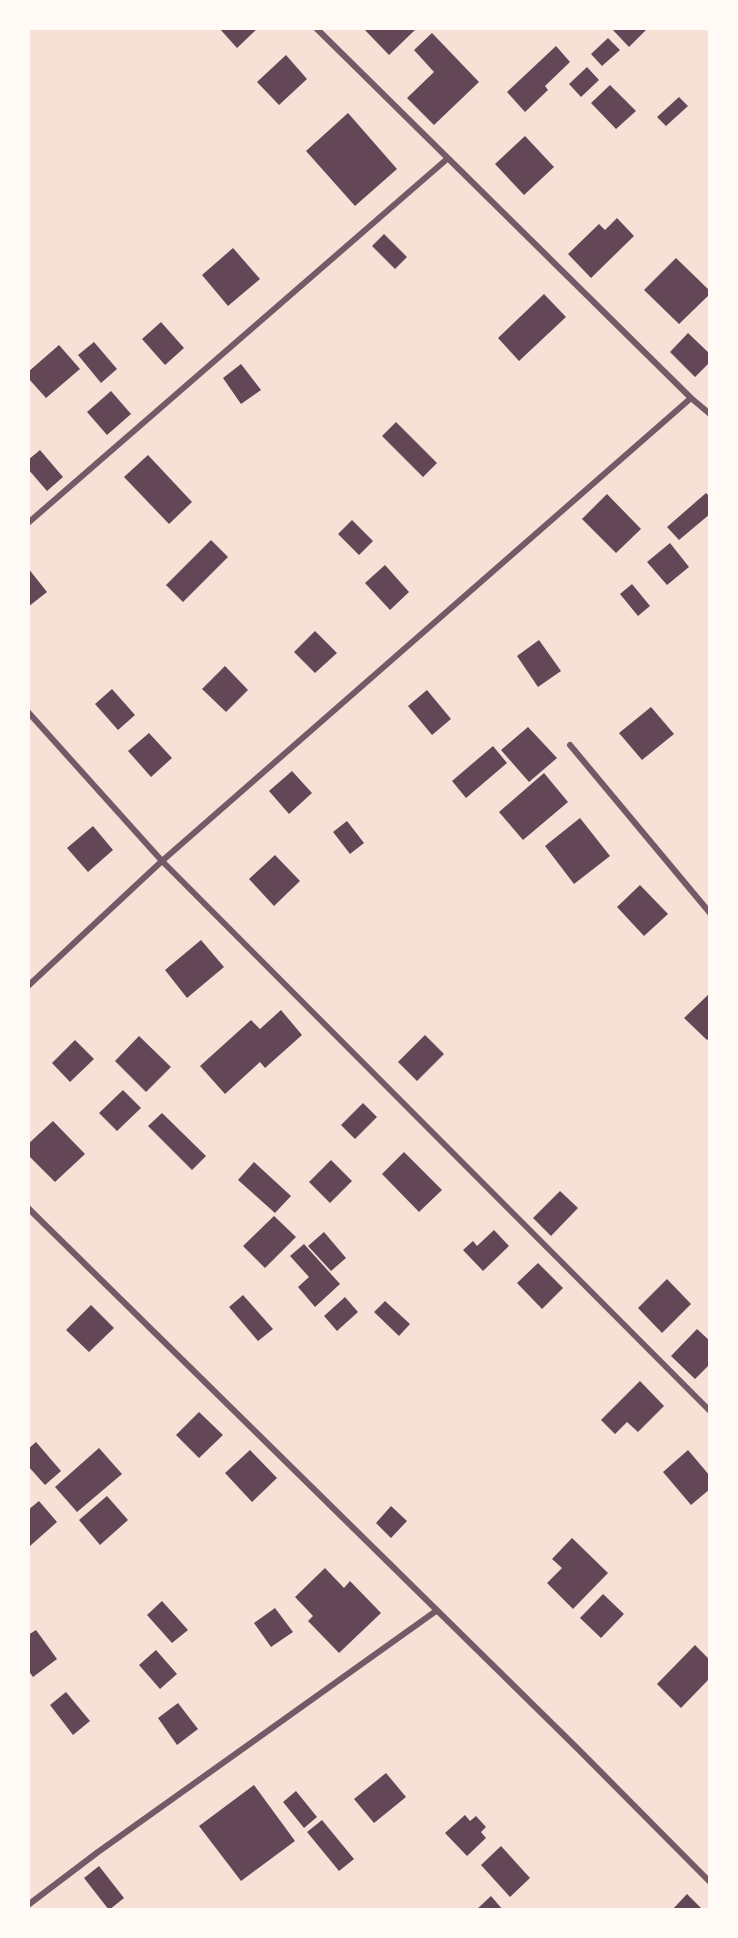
<!DOCTYPE html>
<html>
<head>
<meta charset="utf-8">
<style>
	body { margin:0 }
	#map { position:relative; width:738px; height:1938px; overflow:hidden; background:#f7e1d7; font-family:"Source Sans 3",sans-serif }
	canvas { display:block }
	.frame { position:absolute; inset:0; border:30px solid #fffaf5; pointer-events:none }
</style>
</head>
<body>
<div id="map">
<canvas width="738" height="1938"></canvas>
<div class="frame"></div>
</div>
<script>
const c = document.querySelector('canvas').getContext('2d');
c.lineJoin = 'round';
function paint(path, color) {
  c.fillStyle = color;
  c.fill(path, 'evenodd');
}
function toPath(rows) {
  const path = new Path2D();
  for (const r of rows) {
    path.moveTo(r[0], r[1]);
    for (let i = 2; i < r.length; i += 2) path.lineTo(r[i], r[i + 1]);
  }
  return path;
}
function stroke(path, color, width, dash) {
  c.strokeStyle = color;
  c.lineWidth = width;
  c.lineCap = dash ? 'butt' : 'round';
  c.setLineDash(dash || []);
  c.stroke(path);
}
paint(toPath([
	[219,28,258,28,237,48],
	[363,28,414,28,415,30,389,55],
	[611,28,648,28,629,47],
	[432,33,479,82,434,125,407,98,434,72,414,50],
	[608,38,620,50,602,66,591,54],
	[556,46,570,62,545,86,548,90,525,112,507,92],
	[286,55,307,79,279,105,257,82],
	[587,67,599,80,581,97,569,84],
	[610,85,636,111,616,129,591,103],
	[679,97,688,106,666,126,657,117],
	[348,113,397,169,355,206,306,151],
	[525,136,554,167,524,195,495,164],
	[617,218,634,236,591,278,568,254,599,224,605,230],
	[384,234,407,257,395,269,372,246],
	[233,248,260,279,228,306,202,275],
	[676,258,710,291,710,294,679,324,644,290],
	[544,294,566,317,519,361,498,338],
	[161,322,184,348,165,365,142,339],
	[688,333,710,354,710,362,695,377,670,352],
	[94,342,117,369,101,383,78,355],
	[59,345,80,369,46,398,28,378,28,372],
	[241,364,261,390,241,404,223,378],
	[111,391,131,414,107,435,87,412],
	[396,422,437,463,423,477,382,436],
	[40,450,63,477,47,491,28,469,28,460],
	[148,455,192,502,169,524,124,477],
	[706,493,710,497,710,514,679,540,667,527],
	[607,494,641,529,616,553,582,519],
	[352,520,373,541,359,555,338,534],
	[211,540,228,557,183,602,166,585],
	[670,543,689,567,667,585,647,562],
	[385,565,409,592,390,610,365,583],
	[28,568,47,592,28,607],
	[632,584,650,606,638,616,620,594],
	[315,631,337,653,315,673,294,652],
	[539,640,561,671,538,687,517,656],
	[225,666,248,690,226,712,202,689],
	[112,689,135,715,118,730,95,704],
	[427,690,451,719,432,735,408,706],
	[651,707,674,734,642,760,619,733],
	[528,727,557,758,529,782,501,750],
	[149,733,172,758,151,777,128,751],
	[493,746,507,763,466,798,452,781],
	[292,771,312,793,289,814,269,791],
	[544,773,568,802,523,840,499,812],
	[580,818,610,856,574,884,545,846],
	[347,821,364,843,350,854,333,832],
	[93,826,113,850,88,872,67,848],
	[275,855,300,881,274,906,249,879],
	[640,885,668,914,644,936,617,907],
	[201,940,224,967,187,998,165,970],
	[710,993,710,1037,707,1040,684,1018],
	[281,1010,302,1035,265,1068,260,1062,225,1094,200,1066,251,1020,260,1029],
	[425,1035,444,1054,417,1081,398,1062],
	[139,1036,171,1067,146,1092,115,1061],
	[75,1040,94,1059,70,1082,52,1063],
	[123,1090,141,1108,117,1131,99,1113],
	[363,1103,377,1117,355,1139,341,1125],
	[162,1113,206,1156,192,1170,148,1126],
	[53,1121,85,1154,55,1182,28,1155,28,1144],
	[404,1152,442,1190,419,1212,382,1174],
	[331,1160,352,1181,330,1203,309,1182],
	[254,1162,291,1196,275,1213,238,1180],
	[560,1191,578,1208,551,1236,533,1218],
	[274,1216,296,1237,265,1268,243,1246],
	[494,1230,509,1246,483,1271,463,1250,473,1241,477,1246],
	[324,1232,346,1258,331,1271,308,1246],
	[304,1244,340,1284,315,1307,298,1287,309,1277,290,1256],
	[538,1263,563,1288,542,1309,517,1283],
	[667,1279,691,1304,662,1333,638,1308],
	[243,1295,273,1329,258,1341,229,1307],
	[345,1297,358,1312,337,1331,324,1316],
	[385,1301,410,1324,399,1336,374,1312],
	[91,1305,114,1328,89,1352,66,1330],
	[697,1329,710,1341,710,1364,695,1379,671,1356],
	[640,1381,664,1406,638,1432,627,1422,615,1434,601,1420],
	[199,1412,223,1435,199,1458,176,1435],
	[36,1442,61,1471,45,1485,28,1466,28,1449],
	[99,1448,122,1474,77,1512,55,1487],
	[250,1450,277,1478,252,1502,225,1473],
	[688,1450,710,1476,710,1489,691,1505,663,1472],
	[107,1496,128,1520,100,1545,79,1520],
	[39,1501,57,1522,30,1546,28,1510],
	[391,1506,407,1521,391,1538,376,1523],
	[572,1538,608,1573,573,1609,547,1583,562,1568,552,1559],
	[325,1568,344,1588,350,1581,381,1613,339,1653,308,1621,313,1616,295,1597],
	[603,1594,624,1614,601,1638,580,1618],
	[162,1601,188,1630,172,1643,147,1615],
	[275,1608,293,1632,271,1647,254,1623],
	[36,1630,57,1659,33,1677,28,1670,28,1635],
	[695,1645,710,1660,710,1678,681,1708,657,1684],
	[156,1650,177,1674,160,1689,139,1665],
	[66,1692,90,1721,73,1735,50,1705],
	[178,1703,198,1729,177,1745,158,1718],
	[386,1773,406,1797,374,1823,354,1799],
	[254,1785,295,1841,241,1881,199,1826],
	[296,1791,317,1817,304,1828,283,1802],
	[465,1815,470,1821,476,1816,486,1827,481,1832,486,1838,467,1856,445,1833],
	[322,1820,354,1859,339,1871,307,1832],
	[501,1846,530,1878,510,1897,481,1865],
	[99,1866,124,1898,109,1910,84,1878],
	[687,1894,703,1910,672,1910],
	[491,1896,503,1910,476,1910]
]), '#644757');
stroke(toPath([
	[316,28,691,398,710,414],
	[28,523,447,159],
	[28,712,162,861,710,1411],
	[570,745,710,913],
	[28,986,162,861,691,398],
	[28,1208,577,1748,710,1882],
	[28,1905,98,1852,436,1611]
]), '#755966', 6);
</script>
</body>
</html>
